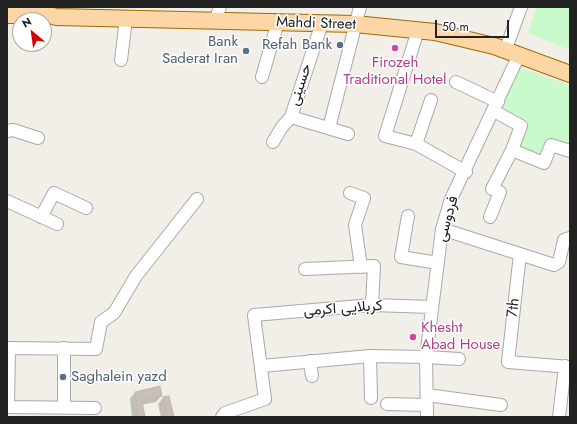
<!DOCTYPE html>
<html>
<head>
<meta charset="utf-8">
<style>
	body { margin:0 }
	#map { position:relative; width:577px; height:424px; overflow:hidden; background:#f2efe9; font-family:Jost,sans-serif }
	canvas { display:block }
	.frame { position:absolute; inset:0; border:8px solid #222; pointer-events:none }
	.north { position:absolute; left:12px; top:12px; width:40px; height:40px; box-sizing:border-box; background:#fff; border:1px solid #a7a7a7; border-radius:50%; rotate:331deg; font-size:11px; font-weight:700; line-height:16px; text-align:center; color:#222 }
	.north::after { content:''; display:block; margin:auto; width:14px; height:18px; background:#d40000; clip-path:polygon(50% 0,100% 100%,50% 72%,0 100%) }
	.scale { position:absolute; left:435px; top:20px; width:74px; height:18px; box-sizing:border-box; border:2px solid #222; border-top:0; padding-left:5px; font-size:12px; line-height:14px; white-space:nowrap; color:#222; -webkit-text-stroke:3px #fff; paint-order:stroke }
</style>
</head>
<body>
<div id="map">
<canvas width="577" height="424"></canvas>
<div class="frame"></div>
<div class="north">N</div>
<div class="scale">50 m</div>
</div>
<script>
const c = document.querySelector('canvas').getContext('2d');
c.lineJoin = 'round';
function paint(path, color) {
  c.fillStyle = color;
  c.fill(path, 'evenodd');
}
function toPath(rows) {
  const path = new Path2D();
  for (const r of rows) {
    path.moveTo(r[0], r[1]);
    for (let i = 2; i < r.length; i += 2) path.lineTo(r[i], r[i + 1]);
  }
  return path;
}
function stroke(path, color, width, dash) {
  c.strokeStyle = color;
  c.lineWidth = width;
  c.lineCap = dash ? 'butt' : 'round';
  c.setLineDash(dash || []);
  c.stroke(path);
}
function write(font, color, halo, rows, align = 'center') {
  c.font = font + ' Jost,Vazirmatn,sans-serif';
  c.lineWidth = 3;
  c.setLineDash([]);
  c.textBaseline = 'middle';
  c.strokeStyle = halo;
  c.fillStyle = color;
  for (const [text, x, y, turn = 0] of rows) {
    c.save();
    c.translate(x, y);
    c.rotate((+turn || 0) * Math.PI / 180);
    c.textAlign = isNaN(turn) ? turn : align;
    if (halo) c.strokeText(text, 0, 0);
    c.fillText(text, 0, 0);
    c.restore();
  }
}
paint(toPath([
	[537,7,570,7,570,50,528,33],
	[518,67,570,85,570,147,549,140,544,158,516,148,524,124,498,108]
]), '#c8facc');
paint(toPath([
	[135,393,161,396,156,402,141,405,144,417,132,417,130,398],
	[168,397,173,417,161,417,158,404,163,398]
]), '#0003');
const building = toPath([
	[160,386,162,396,142,401,145,417,138,417,135,392,160,386],
	[169,396,174,417,168,417,163,397,169,396]
]);
paint(building, '#c7bfb8');
stroke(building, '#c4b6ab', 1);
const minor = toPath([
	[215,21,220,7],
	[418,30,385,136,416,144,466,172],
	[505,51,521,7],
	[121,60,126,19],
	[262,77,278,22],
	[456,82,498,102],
	[494,111,521,126,512,150,544,163,551,145,570,151],
	[291,117,348,134],
	[329,128,360,7],
	[7,131,13,130,38,138],
	[273,142,282,127,291,117,322,23],
	[416,144,431,100],
	[350,193,364,198,355,225,361,267],
	[7,201,57,224],
	[408,216,401,257,438,263],
	[41,217,54,193,86,208],
	[490,217,500,192,492,189,512,150],
	[442,229,554,265,559,262,564,240,570,238],
	[520,254,508,362,570,367],
	[305,269,374,266,372,305],
	[7,348,96,349,101,322,114,313,136,276,197,199],
	[64,348,64,407],
	[370,356,371,398],
	[310,361,312,376],
	[262,366,370,356,426,357,459,359],
	[427,395,501,405],
	[387,404,427,405],
	[7,407,95,408],
	[8,407,9,348],
	[222,417,225,413,265,399,254,315,372,305,432,307],
	[427,417,426,357,442,229,451,199,519,55],
	[559,417,565,366]
]);
const major = toPath([
	[7,15,50,15,56,17,355,24,435,32,494,46,570,74]
]);
stroke(minor, '#a9a9a9', 14);
stroke(major, '#a06b00', 18);
stroke(minor, '#fff', 12);
stroke(major, '#fcd6a4', 16);
for (const [x, y, r, color] of [
	[340,45,4,"#5c6f8a"],
	[395,48,4,"#d1479c"],
	[246,51,4,"#5c6f8a"],
	[413,337,4,"#d1479c"],
	[63,377,4,"#5c6f8a"]
]) {
  const dot = new Path2D();
  dot.arc(x, y, r, 0, 2 * Math.PI);
  c.fillStyle = color;
  c.fill(dot);
  stroke(dot, '#fff', 1.5);
}
write('15px', '#222', '#fff', [
	["Mahdi Street",316,24,2],
	["حسینی",301,85,-72],
	["فردوسی",448,219,-74],
	["7th",514,308,-84],
	["کربلایی اکرمی",343,309,-4]
]);
write('15px', '#4e5e75', '#fff', [
	["Bank",238,42],
	["Saderat Iran",238,59],
	["Refah Bank",332,45],
	["Saghalein yazd",71,377,"left"]
], 'right');
write('15px', '#b23c85', '#fff', [
	["Firozeh",395,63],
	["Traditional Hotel",395,80],
	["Khesht",421,328,"left"],
	["Abad House",421,345,"left"]
]);
</script>
</body>
</html>
